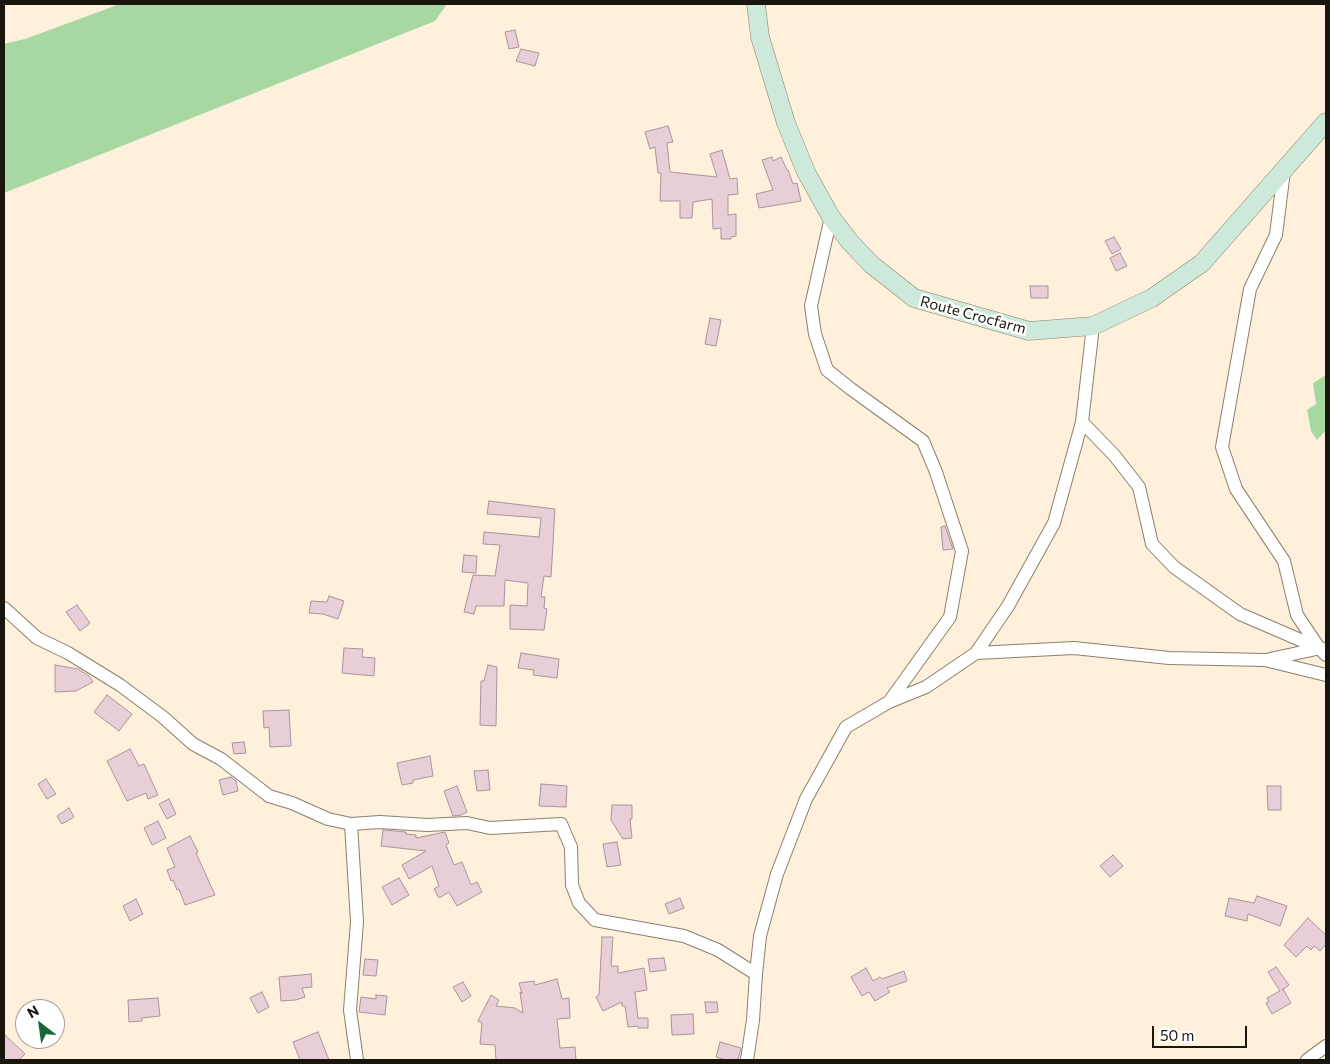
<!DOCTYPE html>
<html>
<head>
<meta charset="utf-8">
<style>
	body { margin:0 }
	#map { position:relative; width:1330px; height:1064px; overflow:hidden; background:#fef0db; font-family:Commissioner,sans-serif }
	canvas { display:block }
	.frame { position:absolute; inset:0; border:5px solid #1a160e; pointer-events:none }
	.north { position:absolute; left:15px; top:999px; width:50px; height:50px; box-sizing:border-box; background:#fff; border:1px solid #a3a29f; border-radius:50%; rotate:330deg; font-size:14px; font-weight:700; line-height:20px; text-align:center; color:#1a160e }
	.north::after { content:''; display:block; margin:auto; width:18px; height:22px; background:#166636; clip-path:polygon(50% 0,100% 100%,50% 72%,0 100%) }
	.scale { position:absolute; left:1152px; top:1026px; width:95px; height:22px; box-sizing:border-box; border:2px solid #1a160e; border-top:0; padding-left:6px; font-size:15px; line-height:18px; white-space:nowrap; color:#1a160e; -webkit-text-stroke:4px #fff; paint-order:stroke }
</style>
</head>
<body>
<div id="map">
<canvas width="1330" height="1064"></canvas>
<div class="frame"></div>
<div class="north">N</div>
<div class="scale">50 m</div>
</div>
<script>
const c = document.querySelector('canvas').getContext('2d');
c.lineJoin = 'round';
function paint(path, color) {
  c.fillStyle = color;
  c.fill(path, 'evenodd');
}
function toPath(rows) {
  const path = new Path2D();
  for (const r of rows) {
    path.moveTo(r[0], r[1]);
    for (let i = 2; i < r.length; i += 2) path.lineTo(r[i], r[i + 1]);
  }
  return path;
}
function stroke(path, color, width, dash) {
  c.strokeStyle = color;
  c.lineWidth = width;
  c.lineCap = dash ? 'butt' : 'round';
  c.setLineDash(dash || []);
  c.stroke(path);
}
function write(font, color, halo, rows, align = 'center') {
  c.font = font + ' Commissioner,sans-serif';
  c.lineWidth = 5;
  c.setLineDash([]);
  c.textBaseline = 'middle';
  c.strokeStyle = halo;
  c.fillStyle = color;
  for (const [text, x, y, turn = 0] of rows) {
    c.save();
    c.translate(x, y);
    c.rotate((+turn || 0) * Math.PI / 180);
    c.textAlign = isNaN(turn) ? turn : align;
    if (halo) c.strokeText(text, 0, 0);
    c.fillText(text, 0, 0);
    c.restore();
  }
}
paint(toPath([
	[120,4,447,4,435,21,4,193,4,44,25,39],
	[1326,375,1326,430,1317,440,1311,431,1307,410,1316,404,1313,383]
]), '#a8d8a1');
const building = toPath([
	[515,30,519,47,509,49,505,32,515,30],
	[521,49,539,53,535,66,516,61,521,49],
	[668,126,673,142,667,143,670,172,717,177,710,154,722,150,730,179,737,178,738,194,728,195,728,215,736,214,736,236,731,237,731,239,721,239,721,228,713,229,712,199,693,202,692,218,680,218,680,201,660,201,661,173,658,173,655,147,650,149,645,132,668,126],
	[772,157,773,161,781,157,787,170,788,170,793,184,797,183,801,201,759,208,756,194,773,190,762,160,772,157],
	[1114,237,1121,249,1112,254,1105,241,1114,237],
	[1120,253,1127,266,1116,271,1110,258,1120,253],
	[1030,286,1048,286,1048,298,1031,298,1030,286],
	[710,318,721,320,716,346,705,344,710,318],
	[489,501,555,509,551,577,544,576,541,597,545,597,544,608,547,609,544,630,510,629,510,605,527,606,528,583,505,580,504,606,476,606,474,614,464,612,473,575,495,576,500,545,483,544,484,532,539,537,541,518,487,514,489,501],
	[945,526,953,549,943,550,941,527,945,526],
	[464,555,477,556,476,573,462,572,464,555],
	[329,596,344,601,338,619,323,614,309,613,311,601,327,602,329,596],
	[77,605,90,623,80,631,66,612,77,605],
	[344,648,363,649,362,657,375,658,374,676,342,673,344,648],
	[521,653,559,659,557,678,533,675,534,670,518,668,521,653],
	[55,665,78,669,89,676,93,682,76,691,55,692,55,665],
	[488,665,497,667,496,726,480,725,481,681,484,681,488,665],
	[107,695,132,714,119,731,94,712,107,695],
	[289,710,291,746,270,747,269,727,264,728,263,711,289,710],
	[244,742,246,753,234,754,232,743,244,742],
	[130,749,139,766,144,764,158,795,148,799,146,793,127,801,107,761,130,749],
	[430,756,433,776,413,780,413,783,402,785,397,763,430,756],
	[488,770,490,790,477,791,474,771,488,770],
	[231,777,236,781,238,791,223,795,219,780,231,777],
	[46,779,56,794,47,799,38,784,46,779],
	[541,784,567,786,566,807,539,806,541,784],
	[457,786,467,812,461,815,453,816,444,791,457,786],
	[1267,786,1281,786,1281,810,1268,810,1267,786],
	[169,799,176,814,167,819,159,804,169,799],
	[612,805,632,805,632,819,630,819,632,838,623,839,611,820,612,805],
	[69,808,74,817,62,824,57,816,69,808],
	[158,821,166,838,152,845,144,828,158,821],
	[383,830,406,832,406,834,416,835,416,838,445,832,449,843,446,845,454,865,462,862,471,885,477,882,482,892,457,906,449,892,439,898,434,889,439,886,432,866,409,879,402,865,426,851,381,846,383,830],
	[190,836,198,852,196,853,215,895,185,905,179,889,177,890,173,880,171,881,167,870,175,867,167,848,190,836],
	[617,842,621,865,607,867,603,844,617,842],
	[1113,855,1123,866,1110,877,1100,866,1113,855],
	[399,878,409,895,392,905,382,887,399,878],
	[1257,896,1287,906,1280,926,1248,914,1247,921,1225,916,1229,898,1254,903,1257,896],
	[680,898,684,908,669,914,665,904,680,898],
	[136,899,143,914,130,921,123,906,136,899],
	[1308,918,1326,935,1326,944,1320,951,1314,946,1311,950,1307,946,1296,957,1284,945,1308,918],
	[602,937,613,937,611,966,618,966,618,973,644,968,647,990,635,992,638,1018,648,1018,648,1028,638,1028,638,1026,628,1027,625,1006,622,1006,622,1002,603,1011,596,997,599,995,602,937],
	[664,958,666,970,650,972,648,959,664,958],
	[365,959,378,960,376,976,363,975,365,959],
	[1276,967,1289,985,1282,990,1283,989,1291,1003,1272,1014,1266,1003,1269,1002,1267,998,1280,991,1268,972,1276,967],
	[866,968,873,981,880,977,882,979,904,971,907,981,887,988,890,992,875,1001,869,992,862,996,851,977,866,968],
	[311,974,312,987,302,988,305,997,296,1000,281,1001,279,977,311,974],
	[557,979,562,999,569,998,570,1018,557,1019,560,1048,575,1047,576,1060,496,1060,495,1045,480,1044,482,1023,478,1021,491,995,499,1000,496,1006,515,1008,523,1013,520,992,522,994,519,983,534,981,535,985,557,979],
	[463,982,471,996,462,1002,453,987,463,982],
	[262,992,269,1007,258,1013,250,998,262,992],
	[376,995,387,996,385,1015,359,1012,361,997,376,999,376,995],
	[158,998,160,1016,142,1018,142,1021,129,1022,128,1000,158,998],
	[705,1002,717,1002,718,1012,706,1013,705,1002],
	[693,1014,694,1034,672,1035,671,1015,693,1014],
	[318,1032,329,1060,300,1060,293,1042,318,1032],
	[4,1034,25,1054,19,1060,4,1060,4,1034],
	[720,1042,741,1048,738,1060,726,1060,716,1057,720,1042]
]);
paint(building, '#e8ced7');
stroke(building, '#ab929b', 1);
const street = toPath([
	[1284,171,1276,235,1250,289,1222,447,1236,489,1284,561,1297,615,1319,648],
	[831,217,811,306,815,334,827,370,851,389,923,441,936,472,962,551,950,617,889,702],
	[1082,422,1114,455,1139,487,1152,544,1174,567,1240,614,1319,648,1326,655],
	[4,608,37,638,68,653,120,685,163,717,193,744,221,759,269,796,292,803,328,819,351,824,380,822,427,825,467,823,490,828,561,824,571,847,572,885,579,903,595,920,684,936,718,950,756,974],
	[976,653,1074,648,1169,658,1265,660,1326,675],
	[1270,659,1321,648],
	[351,824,357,922,350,1010,357,1060],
	[747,1060,753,1020,756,974,760,936,777,874,806,799,846,727,889,702,926,687,976,653,1008,606,1054,523,1082,422,1093,326],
	[1307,1060,1326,1046]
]);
const secondary = toPath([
	[756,4,760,37,786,123,806,172,831,217,850,242,872,265,914,298,1029,331,1093,326,1152,298,1202,263,1326,122]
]);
stroke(street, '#8c7f6c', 14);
stroke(secondary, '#8c7f6c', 19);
stroke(street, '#fff', 12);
stroke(secondary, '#cce9da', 18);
write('15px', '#1a160e', '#fff', [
	["Route Crocfarm",973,315,15]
]);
</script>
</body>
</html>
